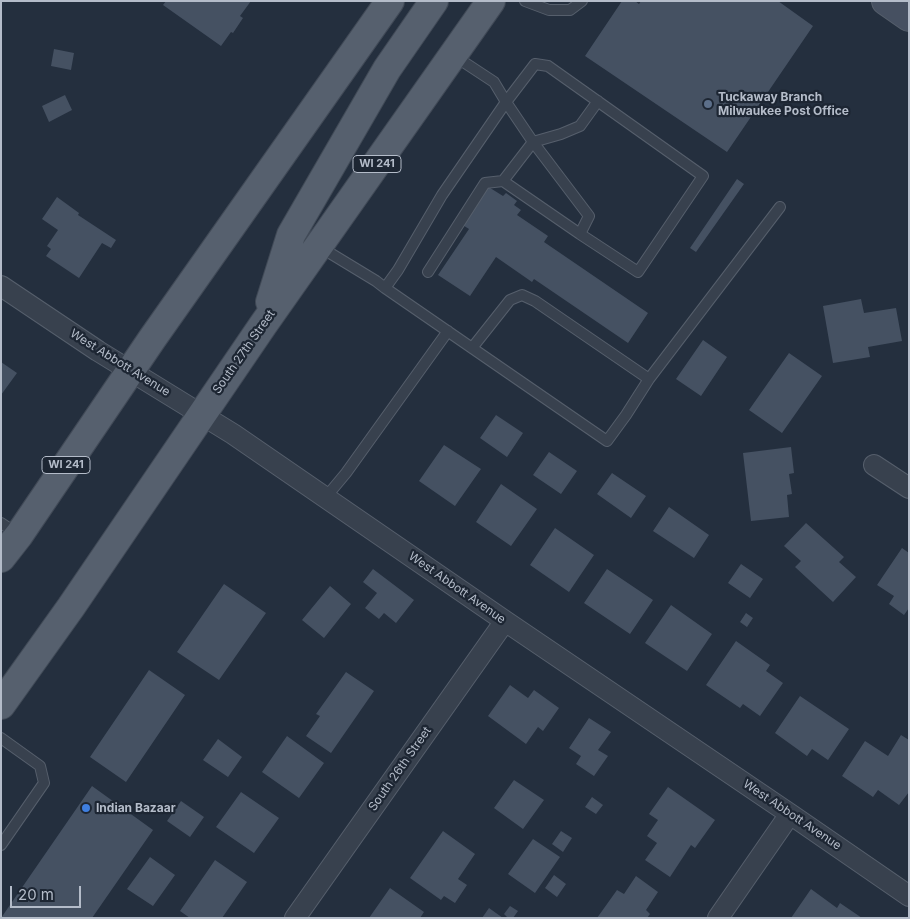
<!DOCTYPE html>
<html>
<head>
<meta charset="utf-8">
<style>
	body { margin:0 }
	#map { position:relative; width:910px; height:919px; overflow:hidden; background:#242f3e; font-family:Inter,sans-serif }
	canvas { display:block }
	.frame { position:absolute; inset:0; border:2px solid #b4bcc9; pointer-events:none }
	.scale { position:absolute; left:10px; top:886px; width:71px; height:22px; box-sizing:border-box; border:2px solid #b4bcc9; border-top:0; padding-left:6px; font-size:15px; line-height:18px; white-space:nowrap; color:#b4bcc9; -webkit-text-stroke:4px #1d2633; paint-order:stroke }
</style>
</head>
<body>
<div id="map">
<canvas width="910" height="919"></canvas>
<div class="frame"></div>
<div class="scale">20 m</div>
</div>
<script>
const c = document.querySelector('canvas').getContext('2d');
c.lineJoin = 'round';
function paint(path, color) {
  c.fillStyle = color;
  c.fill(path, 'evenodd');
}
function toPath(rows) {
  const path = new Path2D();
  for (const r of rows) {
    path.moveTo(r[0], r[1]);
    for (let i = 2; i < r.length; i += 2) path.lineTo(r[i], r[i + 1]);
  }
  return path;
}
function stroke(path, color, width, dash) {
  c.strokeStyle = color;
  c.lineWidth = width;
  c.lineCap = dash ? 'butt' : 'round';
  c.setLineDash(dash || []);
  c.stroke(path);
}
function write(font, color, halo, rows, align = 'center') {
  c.font = font + ' Inter,sans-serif';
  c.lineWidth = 4.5;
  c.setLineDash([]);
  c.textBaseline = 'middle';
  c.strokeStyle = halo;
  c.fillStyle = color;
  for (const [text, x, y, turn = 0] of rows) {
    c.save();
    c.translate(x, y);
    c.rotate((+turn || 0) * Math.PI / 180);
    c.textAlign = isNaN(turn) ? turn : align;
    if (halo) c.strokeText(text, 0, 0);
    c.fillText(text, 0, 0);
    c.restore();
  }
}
paint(toPath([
	[166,1,251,1,240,16,243,18,233,33,231,32,221,46,163,5],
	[622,1,635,1,639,4,641,1,778,1,813,26,727,152,585,56],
	[54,49,74,53,71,70,51,66],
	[65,95,72,110,49,122,42,106],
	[737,179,744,184,696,252,690,248],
	[487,186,503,196,506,193,517,201,514,205,521,210,517,215,548,236,544,242,648,313,628,343,534,279,532,282,496,257,470,296,438,275,469,229,461,224],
	[57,197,79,213,78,215,116,240,111,248,102,243,79,278,46,256,51,249,47,246,58,230,42,219],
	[861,299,864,313,896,308,902,341,868,347,870,357,833,363,823,306],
	[703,340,727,357,701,396,676,379],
	[789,353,822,376,782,433,749,410],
	[1,362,17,373,1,395],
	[496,415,523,433,507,457,480,438],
	[444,445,481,469,455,506,419,481],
	[791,447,794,473,789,474,792,494,787,495,789,517,751,521,743,453],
	[549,452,577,471,561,494,533,475],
	[612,473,646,496,631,518,597,494],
	[501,484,537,509,511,546,476,522],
	[669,507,709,535,694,558,653,531],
	[806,523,844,557,839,562,856,577,833,602,795,567,801,561,784,546],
	[555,528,594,555,569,592,530,565],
	[902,548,909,553,909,608,904,615,889,604,894,596,877,585],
	[741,564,763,579,750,598,728,583],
	[373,569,414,600,396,623,384,613,379,619,365,608,377,593,363,582],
	[607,569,653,600,630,634,584,603],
	[224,584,266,613,219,680,177,652],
	[330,586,351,604,324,638,302,620],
	[671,605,712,634,687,671,645,643],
	[746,613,753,618,747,627,740,622],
	[736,641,770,665,766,671,783,683,760,716,743,704,740,708,706,685],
	[149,670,185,695,126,782,90,757],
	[346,672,374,691,331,753,306,736,320,716,316,714],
	[510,685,528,698,534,690,559,708,543,731,538,727,526,744,488,716],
	[800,696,849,729,828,760,812,749,807,756,775,733],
	[589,718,611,732,598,750,608,756,594,776,576,764,581,756,569,748],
	[901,735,909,740,909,792,899,805,878,790,873,797,842,776,865,741,888,756],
	[287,736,324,763,299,798,262,772],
	[218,739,242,757,228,777,203,760],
	[514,780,544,800,523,829,494,808],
	[92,786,153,830,92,918,1,918],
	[668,787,715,820,695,848,691,845,670,877,645,860,657,843,647,836,658,820,649,814],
	[241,792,279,818,254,853,216,827],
	[592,797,603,805,596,814,585,807],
	[181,801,204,817,190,837,167,821],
	[443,831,475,854,458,879,467,885,455,903,444,896,441,900,410,878],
	[561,831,572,838,563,852,552,844],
	[533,839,560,857,535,893,508,874],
	[150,857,175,875,153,906,127,889],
	[215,860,247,882,222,918,190,918,180,911],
	[554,875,566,884,557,897,545,888],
	[636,876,658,892,646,910,650,914,647,918,597,918,617,890,624,894],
	[390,888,424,912,420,918,369,918],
	[811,889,837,908,840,903,862,918,791,918],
	[510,906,518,911,513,918,508,918,504,914],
	[489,908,503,918,482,918]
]), '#455162');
const lane = toPath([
	[525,1,549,10,570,10,582,1],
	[535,64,548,66,703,176,638,272,580,234,589,216,533,142,506,102,535,64],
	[580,234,503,181,533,142,561,134,580,126,598,101],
	[320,247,376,281,385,288,398,270,442,195,506,102,494,82,453,55],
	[428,272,485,183,503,181],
	[385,288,472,348,607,441,626,415,649,379,535,301,522,295,510,300,472,348],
	[649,379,780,207],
	[326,497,346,473,448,331],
	[1,523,19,535],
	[1,738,40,766,44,783,1,845]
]);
const street = toPath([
	[1,286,98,351,233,434,505,621,790,814,909,896],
	[874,465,909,488],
	[295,918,505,621],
	[718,918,790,814]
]);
const secondary = toPath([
	[886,1,909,17]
]);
const primary = toPath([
	[270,302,291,235,387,69,434,1],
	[1,558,19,535,152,339,390,1],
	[1,705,71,607,263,325,491,1]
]);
stroke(lane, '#565f6c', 12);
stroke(street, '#565f6c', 22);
stroke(secondary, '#565f6c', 30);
stroke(primary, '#414a57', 30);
stroke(lane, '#38414e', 10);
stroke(street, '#38414e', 20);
stroke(secondary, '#465061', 28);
stroke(primary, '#56606e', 28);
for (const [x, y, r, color] of [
	[708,104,5,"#5c6f8a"],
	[86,808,5,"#3f7fe0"]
]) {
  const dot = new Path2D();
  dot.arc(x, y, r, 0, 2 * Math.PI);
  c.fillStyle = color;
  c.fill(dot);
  stroke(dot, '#1d2633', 2);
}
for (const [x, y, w] of [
	[377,164,48],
	[66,465,48]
]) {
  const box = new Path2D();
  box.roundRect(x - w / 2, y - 8.5, w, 17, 4);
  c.fillStyle = '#1d2633';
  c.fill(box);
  stroke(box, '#b4bcc9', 1);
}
write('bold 11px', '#b4bcc9', null, [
	["WI 241",377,164],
	["WI 241",66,465]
]);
write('bold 12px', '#b4bcc9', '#1d2633', [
	["Tuckaway Branch",718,97],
	["Milwaukee Post Office",718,111],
	["Indian Bazaar",96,808]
], 'left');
write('12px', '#b4bcc9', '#1d2633', [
	["South 27th Street",244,352,-55],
	["West Abbott Avenue",120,363,32],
	["West Abbott Avenue",457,588,35],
	["South 26th Street",400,769,-55],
	["West Abbott Avenue",792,815,34]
]);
</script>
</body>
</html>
